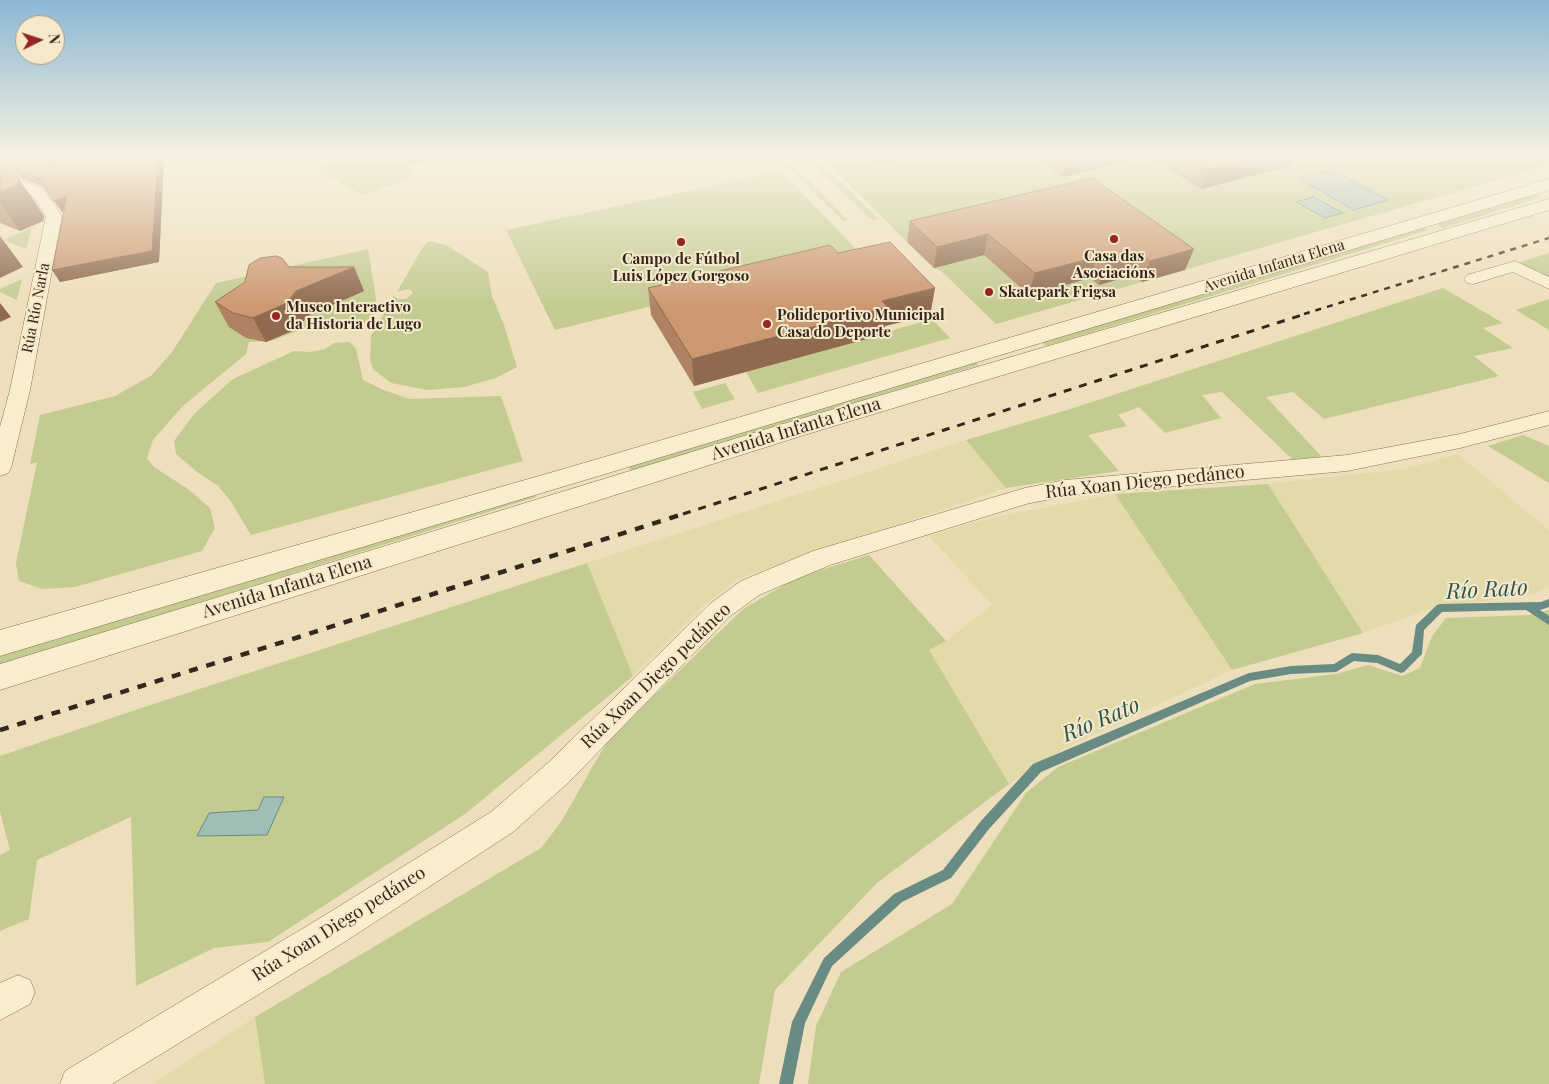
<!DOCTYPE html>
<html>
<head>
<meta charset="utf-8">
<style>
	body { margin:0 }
	#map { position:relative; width:1549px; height:1084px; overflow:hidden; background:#eedfbc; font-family:"Playfair Display",serif }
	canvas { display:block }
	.north { position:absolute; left:15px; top:15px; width:50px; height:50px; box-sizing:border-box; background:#f5e9cb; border:1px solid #a89b85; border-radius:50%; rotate:86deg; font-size:14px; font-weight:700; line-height:20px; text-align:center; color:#34271b }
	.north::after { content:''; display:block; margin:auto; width:18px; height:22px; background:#942625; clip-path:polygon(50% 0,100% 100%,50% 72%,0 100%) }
</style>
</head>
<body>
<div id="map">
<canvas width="1549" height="1084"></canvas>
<div class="north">N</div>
</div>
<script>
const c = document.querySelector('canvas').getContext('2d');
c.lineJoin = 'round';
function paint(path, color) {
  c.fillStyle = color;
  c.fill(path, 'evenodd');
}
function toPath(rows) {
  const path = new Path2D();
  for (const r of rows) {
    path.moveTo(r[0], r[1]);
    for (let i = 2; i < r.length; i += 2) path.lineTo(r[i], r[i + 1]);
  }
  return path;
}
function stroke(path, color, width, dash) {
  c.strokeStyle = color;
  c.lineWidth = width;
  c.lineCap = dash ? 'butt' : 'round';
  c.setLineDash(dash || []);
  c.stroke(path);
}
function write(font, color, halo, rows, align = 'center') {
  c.font = font + ' "Playfair Display",serif';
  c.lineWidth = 4;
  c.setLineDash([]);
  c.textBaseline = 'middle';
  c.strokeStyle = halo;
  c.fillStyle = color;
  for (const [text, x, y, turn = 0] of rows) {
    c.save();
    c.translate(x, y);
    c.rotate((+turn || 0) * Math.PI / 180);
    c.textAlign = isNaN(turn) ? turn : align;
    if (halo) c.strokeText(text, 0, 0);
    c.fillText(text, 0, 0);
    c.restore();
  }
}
paint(toPath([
	[966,440,1006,488,738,579,703,606,633,676,587,563],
	[1458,454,1549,530,1549,587,1534,594,1427,610,1363,633,1268,484,1404,469],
	[1115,494,1232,670,1063,749,1009,784,928,650,946,641,992,605,929,536,986,519],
	[255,1017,265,1084,153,1084]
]), '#e3daa9');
paint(toPath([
	[347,156,406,156,414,177,362,195,315,168],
	[828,156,1549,156,1549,165,996,324,941,271,934,268,907,242,822,157],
	[814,158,831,173,878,218,874,220,868,217,813,164],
	[789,164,795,167,848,220,843,221,787,166],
	[781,171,861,254,555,330,506,230],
	[1537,194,1542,197,1443,228,1437,224],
	[32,227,26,249,4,240],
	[1424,228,1429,230,1046,346,1040,341],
	[429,241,446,245,488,272,492,296,504,325,517,367,496,378,464,387,428,390,391,383,373,369,370,360,371,336,394,296,398,299,406,299,413,293,411,290,407,289,397,292,422,248],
	[368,249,376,299,371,317,361,326,320,323,271,341,249,342,246,354,183,406,153,440,147,458,154,467,188,489,210,508,215,528,202,551,75,587,42,589,19,581,16,563,37,462,30,464,40,415,115,396,152,375,172,352,216,283],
	[1549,253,1549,283,1517,263],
	[22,279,17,300,0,292,0,289],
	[1443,288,1503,323,1483,328,1513,348,1474,356,1499,376,1324,419,1293,392,1266,397,1322,457,1292,459,1222,392,1202,395,1221,418,1165,433,1139,407,1118,415,1127,426,1088,435,1119,471,1006,488,966,440,1067,410],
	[1549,299,1549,330,1516,310],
	[932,319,950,338,758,393,746,372],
	[350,342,356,349,363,380,381,389,409,399,501,396,523,461,251,535,230,500,218,486,197,472,176,454,174,441,195,413,233,379,294,351,311,352,325,349,334,343],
	[975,362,979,365,631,471,627,465],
	[725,383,735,399,702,409,693,392],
	[1523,435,1549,446,1549,483,1488,446],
	[1268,484,1363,633,1232,670,1115,494],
	[532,492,536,497,0,665,0,654],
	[869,555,946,641,929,650,1009,784,877,883,775,990,759,1084,265,1084,255,1017,541,848,561,822,608,740,743,609,798,577],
	[587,563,633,676,465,814,268,942,214,948,136,986,131,817,37,860,29,919,0,931,0,855,10,850,0,812,0,756,138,709],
	[1549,610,1549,1084,808,1084,816,1026,841,972,952,904,1026,793,1058,767,1255,684,1336,674,1368,665,1402,676,1420,668,1432,636,1446,618,1529,615]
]), '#c3cb90');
const water = toPath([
	[1332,170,1388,200,1354,210,1298,178,1332,170],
	[1313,197,1343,213,1325,218,1296,202,1313,197],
	[264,797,284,797,267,835,197,836,209,813,258,810,264,797]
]);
paint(water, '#a0beb6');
stroke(water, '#688b83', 1);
paint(toPath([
	[1549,599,1549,607,1540,610,1549,616,1549,625,1526,610,1442,612,1424,630,1422,654,1404,672,1401,673,1377,663,1354,661,1336,672,1291,674,1250,681,1041,772,989,829,951,878,902,902,832,966,805,1023,793,1084,779,1084,792,1022,824,958,894,894,943,870,981,821,1033,764,1249,673,1291,666,1334,664,1352,653,1378,655,1400,664,1412,652,1416,625,1437,605,1440,604,1541,602,1549,599]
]), '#688b83');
const minor = toPath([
	[0,170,44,190,62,216,30,390,11,468,8,473,0,476,0,427,10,390,46,216,33,196,0,180,0,170],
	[1515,261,1549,277,1549,289,1513,272,1473,284,1467,283,1464,279,1467,275,1515,261],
	[1549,411,1549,425,1460,448,1347,471,1065,496,1026,504,830,565,759,595,729,617,569,782,513,832,346,941,112,1084,60,1084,65,1071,322,917,491,812,549,762,711,603,741,581,813,551,1025,488,1065,480,1347,455,1460,434,1549,411],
	[18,975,30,980,35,992,30,1004,0,1020,0,983,18,975]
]);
const tertiary = toPath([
	[1549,179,1549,190,0,656,0,630,560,470,1549,179],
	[1549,199,1549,210,801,436,0,690,0,664,783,424,1549,199]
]);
stroke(minor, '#856f55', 1);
stroke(tertiary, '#856f55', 1);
paint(minor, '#f9edce');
paint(tertiary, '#f9edce');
stroke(toPath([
	[1304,314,1549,238]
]), '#34271b', 2.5, [6, 6]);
stroke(toPath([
	[683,514,1308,313]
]), '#34271b', 3, [8, 8]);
stroke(toPath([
	[0,730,299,637,686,513]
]), '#34271b', 4.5, [9, 9]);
paint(toPath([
	[12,156,58,156,57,165,164,158,159,262,60,282,64,211,62,212,45,188,18,176,11,165],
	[864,156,915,156,874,165],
	[1033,156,1148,156,1062,177],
	[1148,156,1294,156,1289,166,1201,189],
	[0,158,32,197,44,216,43,221,20,231,0,223],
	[1092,178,1185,270,1142,282,1133,275,1099,285,1090,278,1029,295,984,255,934,268,907,242,910,221],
	[289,267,354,267,364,291,307,316,299,328,266,342,246,338,229,327,215,302],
	[648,288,935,288,930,315,885,326,885,334,694,386,651,315]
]), '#af8361');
paint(toPath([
	[50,156,58,156,56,177,49,166],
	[158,156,163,156,164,158,159,262,60,282,52,270],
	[418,156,456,156,409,165,407,158],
	[874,156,915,156,874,165],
	[1070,156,1148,156,1062,177,1067,157],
	[1261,156,1294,156,1289,166,1201,189,1209,169],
	[7,162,44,216,43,221,20,231,0,203,0,176],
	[67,196,74,207,62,212,54,201],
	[988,234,984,255,934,268,937,247],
	[0,236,23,267,0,278],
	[1194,249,1185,270,1142,282,1150,261],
	[1141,254,1133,275,1099,285,1106,264],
	[1097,257,1090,278,1029,295,1035,273],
	[354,267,364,291,307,316,299,328,266,342,253,318,296,291],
	[935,288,930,315,885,326,885,334,694,386,692,359,882,301],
	[0,303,11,317,0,322]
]), '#8f6a4f');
const building = toPath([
	[12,156,50,156,49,166,98,158,99,156,158,156,152,251,52,270,67,196,54,201,38,178,11,165,12,156],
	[406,156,418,156,407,158,406,156],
	[1188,156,1261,156,1209,169,1188,156],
	[0,158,7,162,19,180,18,184,0,192,0,158],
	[1092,178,1194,249,1150,261,1141,254,1106,264,1097,257,1035,273,988,234,937,247,910,221,1092,178],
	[890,242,935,288,882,301,888,307,692,359,648,288,830,245,838,253,890,242],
	[276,256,282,258,289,267,354,267,296,291,287,303,253,318,233,313,215,302,245,282,249,265,260,258,276,256]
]);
paint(building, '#cc9871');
stroke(building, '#8f6a4f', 1);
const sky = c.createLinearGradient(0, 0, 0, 308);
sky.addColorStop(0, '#8bb8d4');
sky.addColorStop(0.51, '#f7f1e1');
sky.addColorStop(1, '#f7f1e100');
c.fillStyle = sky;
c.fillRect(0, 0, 1549, 308);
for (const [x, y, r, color] of [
	[1114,239,5,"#942625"],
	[681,242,5,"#942625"],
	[989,292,5,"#942625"],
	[276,316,5,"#942625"],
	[767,324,5,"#942625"]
]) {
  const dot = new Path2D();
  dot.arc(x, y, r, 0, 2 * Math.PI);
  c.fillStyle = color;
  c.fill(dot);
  stroke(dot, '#f5e9cb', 2);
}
write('bold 15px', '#34271b', '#f5e9cb', [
	["Casa das",1114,256,"center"],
	["Asociacións",1114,273,"center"],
	["Campo de Fútbol",681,259,"center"],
	["Luis López Gorgoso",681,276,"center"],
	["Skatepark Frigsa",999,292],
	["Museo Interactivo",286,307],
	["da Historia de Lugo",286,324],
	["Polideportivo Municipal",777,315],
	["Casa do Deporte",777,332]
], 'left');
write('15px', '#34271b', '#f5e9cb', [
	["Avenida Infanta Elena",1274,266,-17],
	["Rúa Río Narla",36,308,-79]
]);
write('18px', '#34271b', '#f5e9cb', [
	["Avenida Infanta Elena",796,429,-17],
	["Rúa Xoan Diego pedáneo",1145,482,-6],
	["Avenida Infanta Elena",287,587,-17],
	["Rúa Xoan Diego pedáneo",656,676,-44],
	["Rúa Xoan Diego pedáneo",339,924,-32]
]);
write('italic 22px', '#295451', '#f5e9cb', [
	["Río Rato",1487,590,-3],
	["Río Rato",1101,720,-23]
]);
</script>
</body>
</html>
